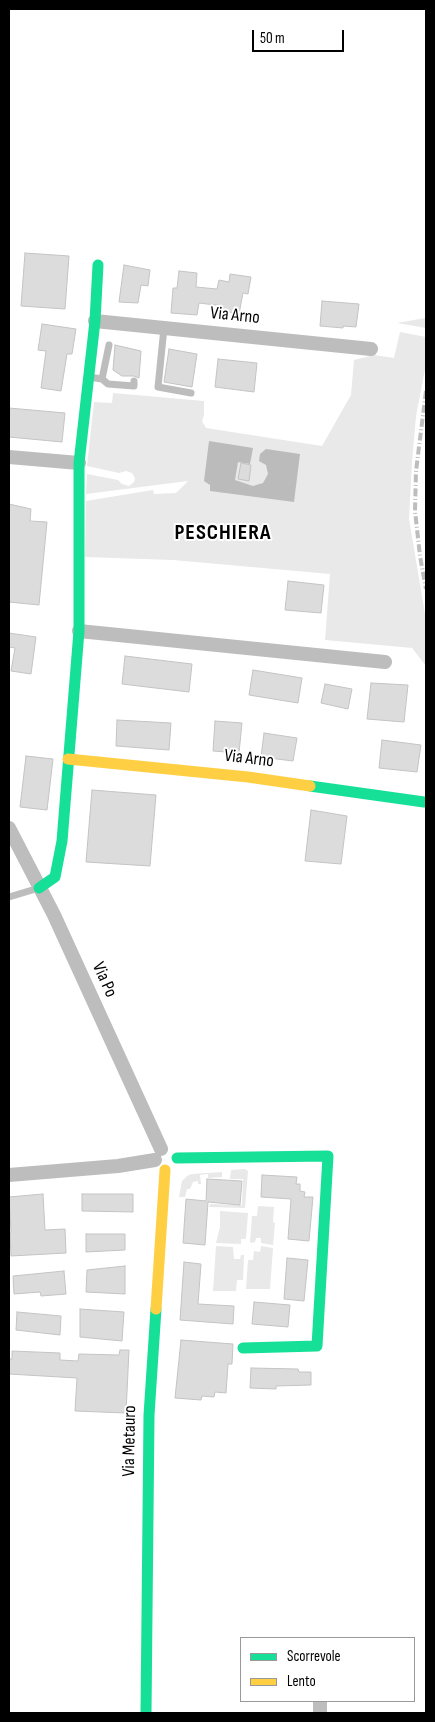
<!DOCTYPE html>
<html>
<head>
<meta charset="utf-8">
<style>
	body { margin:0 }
	#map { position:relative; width:435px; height:1722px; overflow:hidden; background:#fff; font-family:"Sofia Sans Condensed",sans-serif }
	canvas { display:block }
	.frame { position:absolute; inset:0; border:10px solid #000; pointer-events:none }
	.legend { position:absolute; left:240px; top:1637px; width:175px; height:65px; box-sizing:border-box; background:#fff; border:1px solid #999; margin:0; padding:6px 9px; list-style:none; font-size:15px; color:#000 }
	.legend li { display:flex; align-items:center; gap:10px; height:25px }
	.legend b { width:25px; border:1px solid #999 }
	.scale { position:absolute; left:252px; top:30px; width:92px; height:22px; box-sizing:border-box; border:2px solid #000; border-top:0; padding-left:6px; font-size:15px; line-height:18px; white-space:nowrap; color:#000; -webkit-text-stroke:4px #fff; paint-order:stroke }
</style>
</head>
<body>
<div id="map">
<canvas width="435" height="1722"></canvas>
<div class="frame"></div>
<ul class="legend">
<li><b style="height:6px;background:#16e098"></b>Scorrevole</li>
<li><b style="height:6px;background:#ffcf43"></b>Lento</li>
</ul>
<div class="scale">50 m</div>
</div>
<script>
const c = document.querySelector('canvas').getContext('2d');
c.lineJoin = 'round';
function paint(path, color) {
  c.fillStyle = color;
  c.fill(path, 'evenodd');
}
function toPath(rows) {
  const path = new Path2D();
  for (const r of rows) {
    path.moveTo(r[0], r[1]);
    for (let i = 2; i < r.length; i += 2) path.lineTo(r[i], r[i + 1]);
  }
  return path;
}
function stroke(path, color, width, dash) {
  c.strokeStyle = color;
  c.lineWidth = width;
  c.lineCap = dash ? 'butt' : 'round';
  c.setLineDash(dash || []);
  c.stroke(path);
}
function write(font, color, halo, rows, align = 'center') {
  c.font = font + ' "Sofia Sans Condensed",sans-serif';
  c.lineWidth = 4;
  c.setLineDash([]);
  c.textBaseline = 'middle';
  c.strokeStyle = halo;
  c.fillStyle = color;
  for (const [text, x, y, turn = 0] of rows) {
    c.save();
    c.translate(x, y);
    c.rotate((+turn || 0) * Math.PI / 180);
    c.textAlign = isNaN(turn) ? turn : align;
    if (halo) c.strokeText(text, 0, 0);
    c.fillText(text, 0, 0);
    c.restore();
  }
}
paint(toPath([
	[426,314,426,328,397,323,425,318],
	[400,332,426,337,426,364,416,416,412,462,409,519,426,620,426,666,412,648,325,640,330,574,173,560,85,557,86,501,153,490,154,494,176,493,188,481,86,494,87,474,118,480,122,484,129,486,134,482,135,478,132,473,126,471,119,473,87,466,94,402,112,403,113,393,204,401,204,415,202,421,206,428,322,446,351,395,354,360,374,355,394,358],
	[245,1169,248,1171,245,1208,209,1207,210,1204,242,1205,243,1179,230,1179,231,1170],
	[222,1172,222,1177,208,1178,208,1174,200,1175,201,1184,198,1184,198,1181,193,1182,190,1189,187,1189,185,1197,179,1197,182,1181,187,1176,192,1174],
	[258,1206,274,1207,273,1222,275,1223,273,1245,261,1243,261,1238,256,1238,255,1242,250,1243,252,1216,257,1216],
	[220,1211,248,1213,246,1239,241,1239,241,1244,216,1243,220,1227],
	[216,1246,233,1247,234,1259,240,1259,241,1255,244,1255,243,1280,237,1280,236,1291,213,1291],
	[261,1246,273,1248,270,1289,246,1289,248,1260,253,1260,254,1251,260,1252]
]), '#e9e9e9');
paint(toPath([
	[209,441,253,448,250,464,238,462,235,480,253,486,263,483,268,474,266,465,259,461,260,454,266,449,300,454,294,502,210,491,210,485,204,481]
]), '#bbb');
const building = toPath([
	[25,253,69,256,65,309,21,306,25,253],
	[124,265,150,270,148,286,141,285,138,303,119,302,124,265],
	[179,271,197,273,196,287,217,289,219,280,229,282,230,274,251,277,248,294,243,293,239,314,223,311,223,306,199,303,197,315,171,313,173,288,177,288,179,271],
	[322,301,359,304,356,327,343,326,343,328,320,326,322,301],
	[42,324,76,329,72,354,67,354,61,391,41,388,46,351,38,350,42,324],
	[115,345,141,351,139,378,134,376,122,376,113,370,115,345],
	[169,349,197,354,192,387,164,382,169,349],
	[218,359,257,363,254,392,215,387,218,359],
	[9,408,65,413,62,442,9,437,9,408],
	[241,463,251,465,249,481,238,479,241,463],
	[9,504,31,509,30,521,47,522,39,605,9,602,9,504],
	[288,581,324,585,321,613,285,610,288,581],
	[9,633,36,637,31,674,11,671,15,648,9,647,9,633],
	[125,656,192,664,189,692,122,684,125,656],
	[253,670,302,678,298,703,249,695,253,670],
	[371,683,408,685,404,722,367,719,371,683],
	[325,684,352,689,348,709,321,703,325,684],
	[117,720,171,723,169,750,116,746,117,720],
	[215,721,242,723,239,753,213,751,215,721],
	[264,733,297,738,293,761,261,757,264,733],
	[382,740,421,745,417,772,379,768,382,740],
	[26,756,53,759,47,810,20,807,26,756],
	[92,790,156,795,150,866,86,862,92,790],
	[311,810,347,816,341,864,305,861,311,810],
	[262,1175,297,1177,296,1184,300,1184,300,1191,305,1192,304,1197,313,1197,309,1241,288,1239,291,1199,261,1197,262,1175],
	[207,1179,242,1181,240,1205,208,1202,205,1245,183,1243,186,1199,206,1201,207,1179],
	[43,1194,45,1230,65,1229,66,1253,11,1256,10,1233,11,1232,9,1197,43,1194],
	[82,1194,133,1194,133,1212,82,1211,82,1194],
	[86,1234,125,1234,125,1250,86,1252,86,1234],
	[287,1258,308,1260,304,1301,284,1299,287,1258],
	[184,1262,201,1264,198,1304,234,1306,233,1324,180,1320,184,1262],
	[125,1266,125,1294,86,1292,87,1270,125,1266],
	[64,1271,66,1294,41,1296,40,1292,14,1294,13,1276,64,1271],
	[254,1302,290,1305,288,1327,252,1324,254,1302],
	[80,1309,124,1312,122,1341,80,1337,80,1309],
	[17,1312,61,1316,60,1335,16,1330,17,1312],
	[181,1340,233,1344,232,1364,228,1364,226,1393,215,1392,214,1397,202,1396,201,1400,175,1398,181,1340],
	[120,1350,129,1350,126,1413,75,1411,77,1378,9,1374,9,1359,12,1359,12,1351,60,1353,60,1360,78,1361,79,1354,119,1355,120,1350],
	[251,1368,298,1369,299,1372,311,1372,311,1385,276,1386,276,1389,250,1388,251,1368]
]);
paint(building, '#dcdcdc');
stroke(building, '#c4c4c4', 1);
stroke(toPath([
	[164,328,158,387,191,393],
	[89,377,102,379,108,384,134,386,134,381],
	[102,379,109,345],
	[9,897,39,888]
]), '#bdbdbd', 7);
stroke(toPath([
	[95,321,371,349],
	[9,457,79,463],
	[79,631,385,662],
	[9,828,54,915,161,1149],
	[9,1175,118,1166,155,1160],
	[320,1713,320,1701]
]), '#bdbdbd', 14);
stroke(toPath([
	[310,786,424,802],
	[39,888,55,877,62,841,79,631,79,463,95,321,98,265],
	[177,1158,328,1156,317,1346,243,1348],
	[146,1713,149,1415,156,1309]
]), '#16e098', 11);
stroke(toPath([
	[68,759,248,777,310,786],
	[156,1309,165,1170]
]), '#ffcf43', 11);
stroke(toPath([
	[426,391,416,471,415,511,420,556,426,589]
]), '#bdbdbd', 4, [8, 2.5, 1, 2.5]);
write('18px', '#000', '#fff', [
	["Via Arno",235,316,6],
	["Via Arno",249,759,7],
	["Via Po",104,980,66],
	["Via Metauro",130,1441,-89]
]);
c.letterSpacing = '1px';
write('bold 22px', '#000', '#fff', [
	["PESCHIERA",223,533]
]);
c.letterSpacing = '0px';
</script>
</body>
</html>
